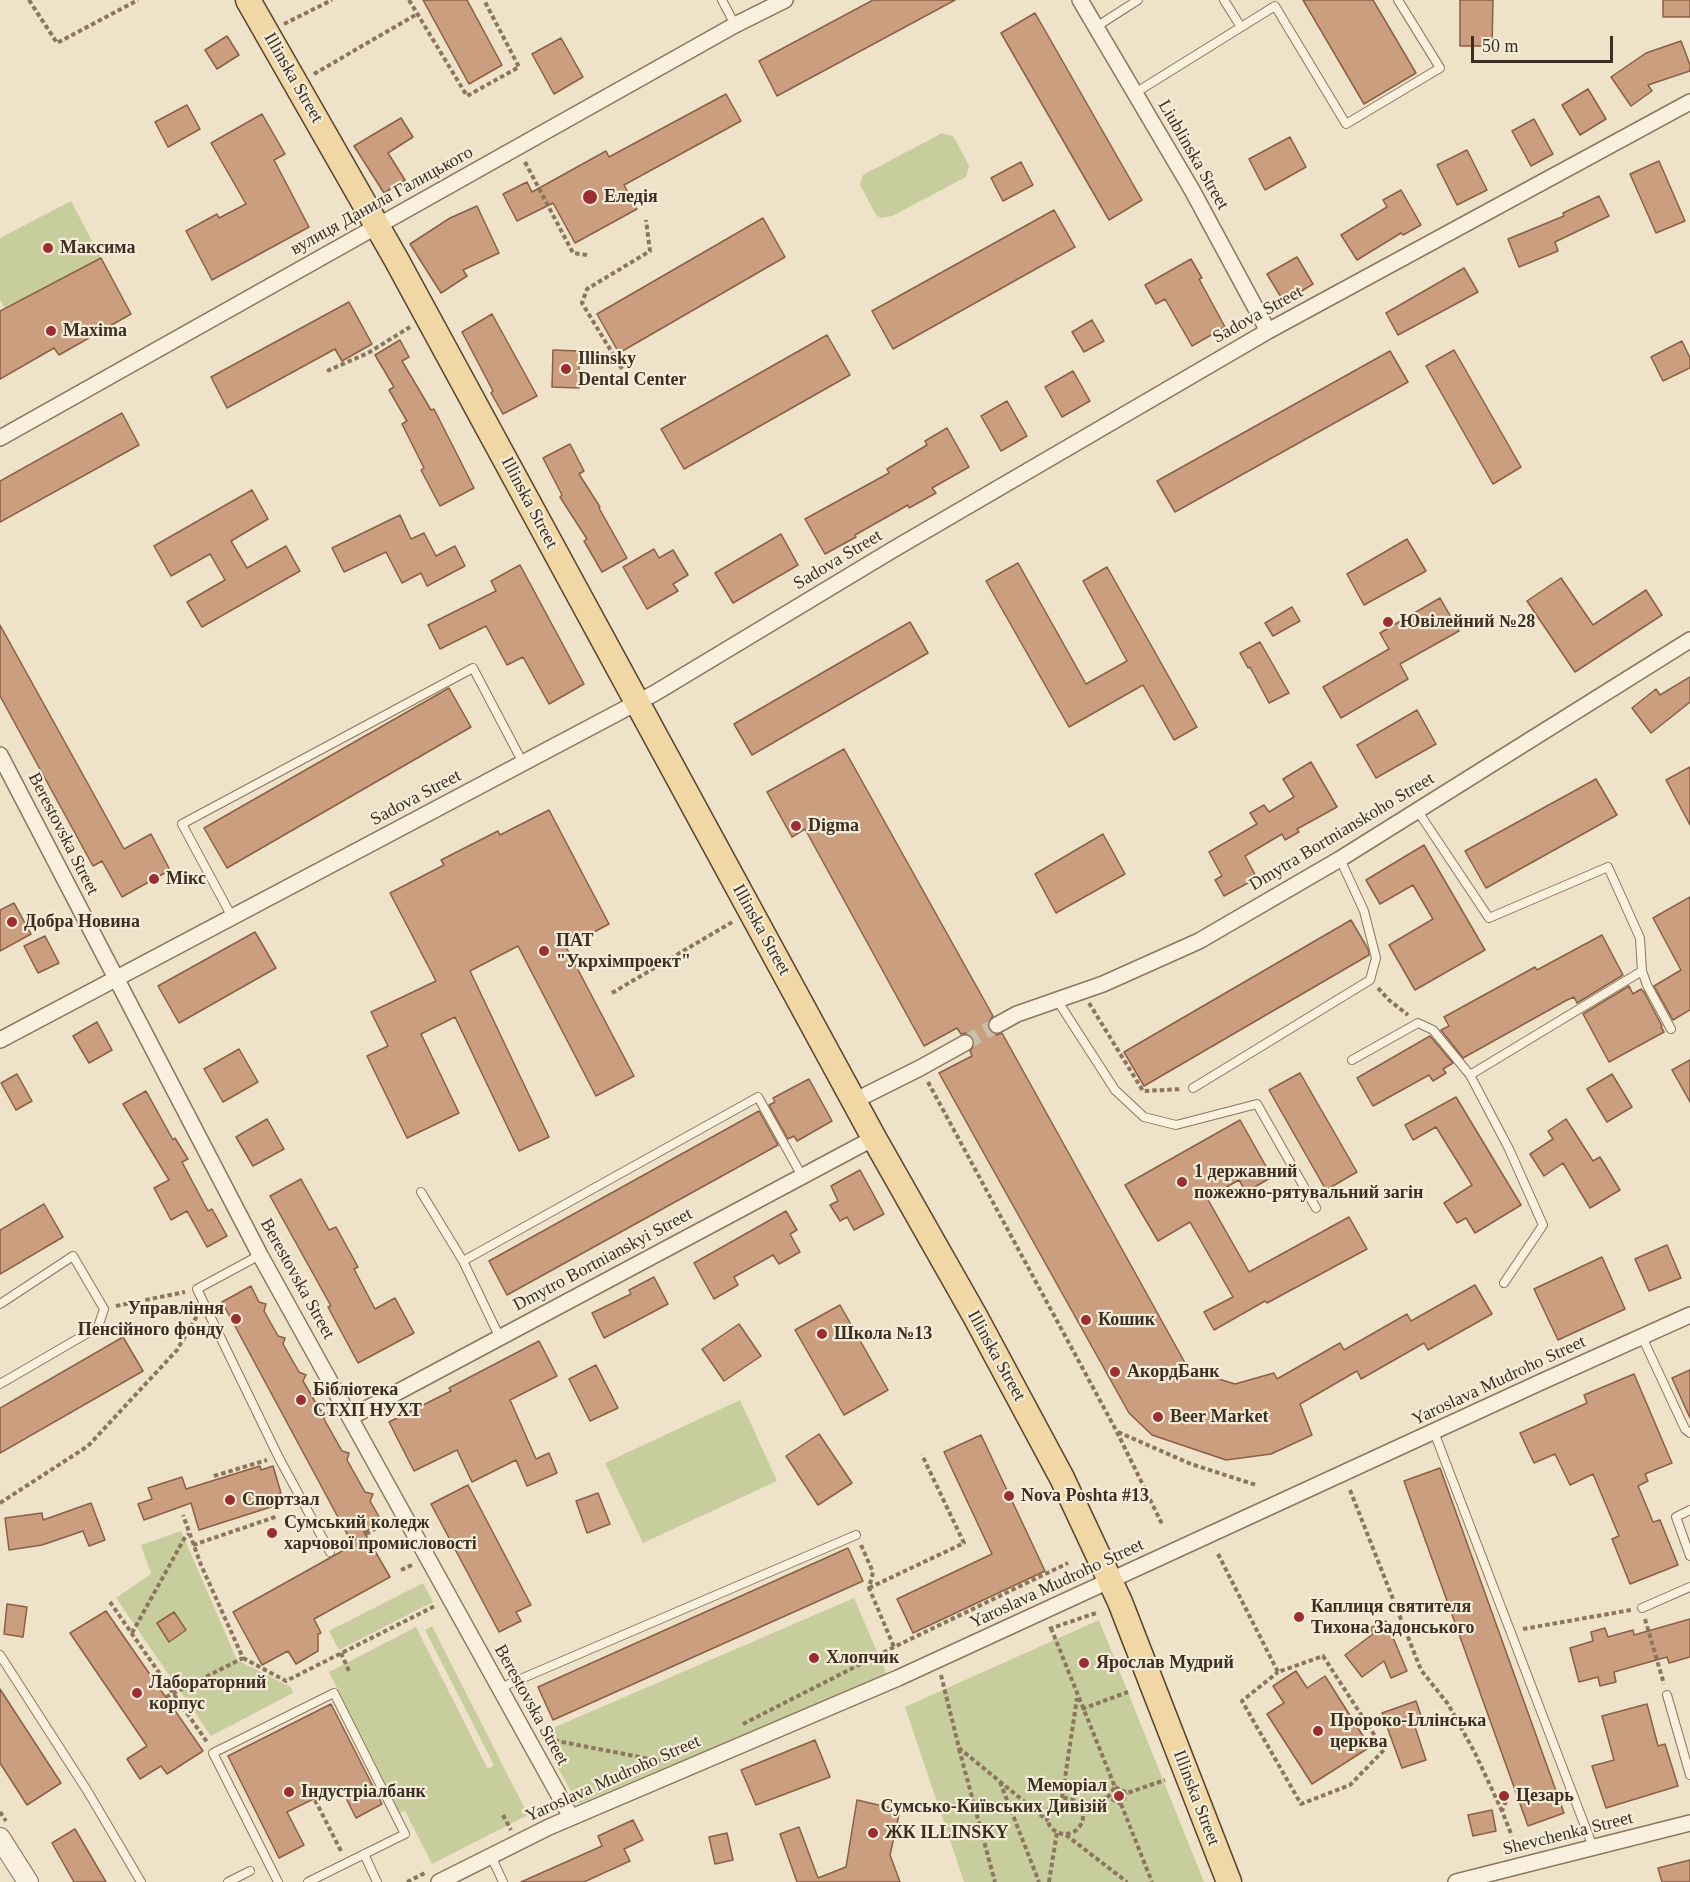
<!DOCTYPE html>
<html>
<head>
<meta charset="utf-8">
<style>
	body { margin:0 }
	#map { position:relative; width:1690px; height:1882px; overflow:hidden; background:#eee3c9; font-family:"Times New Roman",serif }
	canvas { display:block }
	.scale { position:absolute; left:1471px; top:36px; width:142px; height:27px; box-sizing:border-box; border:3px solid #3c2e21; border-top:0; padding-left:8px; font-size:18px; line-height:21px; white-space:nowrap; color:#3c2e21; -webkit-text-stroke:4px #f6edd9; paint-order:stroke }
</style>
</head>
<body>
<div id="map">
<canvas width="1690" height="1882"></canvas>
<div class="scale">50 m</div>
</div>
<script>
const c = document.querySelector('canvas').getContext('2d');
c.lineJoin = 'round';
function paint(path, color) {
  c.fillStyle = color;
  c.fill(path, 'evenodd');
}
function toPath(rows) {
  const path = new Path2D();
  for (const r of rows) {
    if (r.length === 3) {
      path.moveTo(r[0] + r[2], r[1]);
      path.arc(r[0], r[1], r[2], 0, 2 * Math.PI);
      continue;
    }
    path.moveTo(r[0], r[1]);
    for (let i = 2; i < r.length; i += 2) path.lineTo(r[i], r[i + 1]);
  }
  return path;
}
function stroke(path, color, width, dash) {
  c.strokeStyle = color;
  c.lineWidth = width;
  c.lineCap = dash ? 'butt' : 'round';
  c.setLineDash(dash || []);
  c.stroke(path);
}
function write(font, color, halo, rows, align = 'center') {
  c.font = font + ' "Times New Roman",serif';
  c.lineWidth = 4.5;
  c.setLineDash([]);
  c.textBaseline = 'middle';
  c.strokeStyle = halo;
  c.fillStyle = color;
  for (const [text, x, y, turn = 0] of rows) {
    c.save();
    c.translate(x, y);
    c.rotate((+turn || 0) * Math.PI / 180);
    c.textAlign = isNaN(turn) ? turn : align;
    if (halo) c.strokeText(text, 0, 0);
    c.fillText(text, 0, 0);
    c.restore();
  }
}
paint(toPath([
	[942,133,953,136,956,141,969,166,966,177,892,216,881,218,876,215,860,185,863,175],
	[71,201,101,258,5,308,0,300,0,238],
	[740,1400,777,1481,643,1543,605,1463],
	[181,1531,237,1660,291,1687,293,1693,211,1736,116,1598,151,1574,141,1545],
	[423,1583,433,1602,339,1650,329,1631],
	[854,1598,887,1675,578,1804,539,1734],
	[1099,1620,1204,1882,964,1882,905,1707],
	[432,1626,528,1815,432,1864,405,1811,400,1813,329,1672,416,1627,488,1769,494,1765,425,1630]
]), '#c8cd9d');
const building = toPath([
	[423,0,467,0,502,65,469,84,423,0],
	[873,0,955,0,777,96,759,61,873,0],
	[1303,0,1373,0,1416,73,1364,104,1303,0],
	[1460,0,1493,0,1492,46,1460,46,1460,0],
	[1663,0,1690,0,1690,17,1663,17,1663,0],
	[1035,13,1142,200,1109,220,1001,33,1035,13],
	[227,36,239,55,217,69,205,50,227,36],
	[561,38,583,77,554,94,532,54,561,38],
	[1681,41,1690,65,1690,71,1648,85,1652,91,1631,106,1611,77,1646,53,1681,41],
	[1588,89,1606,119,1580,135,1562,105,1588,89],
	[726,94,741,121,624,185,637,209,575,243,553,203,517,221,503,194,527,182,532,192,606,151,609,157,726,94],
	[187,105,200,129,168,147,155,122,187,105],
	[262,114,285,154,274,160,309,227,212,280,186,231,217,214,219,218,246,204,211,143,262,114],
	[401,118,413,137,388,153,405,180,384,193,354,146,401,118],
	[1534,119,1553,154,1531,166,1512,131,1534,119],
	[1290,137,1306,167,1265,190,1249,159,1290,137],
	[1467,150,1487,190,1457,205,1437,165,1467,150],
	[1659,161,1685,221,1656,233,1630,174,1659,161],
	[1021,162,1033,185,1003,201,991,178,1021,162],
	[1401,190,1421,225,1403,235,1401,233,1357,260,1341,235,1387,207,1383,200,1401,190],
	[1599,196,1609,216,1555,242,1558,251,1519,267,1508,239,1564,216,1563,213,1599,196],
	[477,206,499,253,463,270,467,276,441,293,410,244,450,218,477,206],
	[1054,210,1075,247,893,349,872,311,1054,210],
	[763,218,785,257,619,353,597,314,763,218],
	[1297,257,1313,284,1284,302,1267,274,1297,257],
	[101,258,131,314,59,355,54,348,0,379,0,311,101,258],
	[1191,259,1202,278,1199,279,1225,327,1192,346,1165,299,1156,304,1145,285,1191,259],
	[1464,268,1478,292,1398,335,1386,313,1464,268],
	[349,302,372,344,342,361,335,349,227,408,211,377,349,302],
	[492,314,537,396,503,414,491,393,493,391,462,332,492,314],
	[1092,320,1104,341,1084,352,1072,332,1092,320],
	[827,335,850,375,684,469,661,429,827,335],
	[400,340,409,357,402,361,431,410,434,409,474,488,440,506,421,470,424,468,402,424,407,421,389,390,394,387,375,355,400,340],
	[1682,341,1690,358,1690,368,1663,381,1651,357,1682,341],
	[553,350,579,351,579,388,552,387,553,350],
	[1454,350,1521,467,1493,484,1426,366,1454,350],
	[1390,351,1408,382,1175,512,1157,481,1390,351],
	[1073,371,1090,401,1062,417,1045,387,1073,371],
	[1007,401,1027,436,1001,451,981,416,1007,401],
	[122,413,139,445,0,522,0,481,122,413],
	[947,428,969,467,932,488,936,493,909,508,908,505,855,535,856,537,825,554,805,519,889,473,887,469,927,445,925,441,947,428],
	[570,444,584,471,579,474,600,507,599,508,627,558,602,572,584,541,587,539,560,497,562,495,543,458,570,444],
	[252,490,268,519,231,541,247,568,286,546,300,571,202,627,187,602,225,580,210,554,171,576,154,546,252,490],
	[400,515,411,539,424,533,436,556,455,546,465,566,427,586,421,573,402,583,386,552,344,572,332,548,400,515],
	[781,534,798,565,733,603,715,573,781,534],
	[1407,539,1426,571,1364,605,1347,574,1407,539],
	[654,549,659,558,673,550,688,575,673,584,678,591,647,609,623,567,654,549],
	[1018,563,1086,684,1127,661,1083,581,1107,567,1197,727,1174,740,1143,685,1069,727,986,581,1018,563],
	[520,565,584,684,549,704,523,657,507,665,486,626,440,649,428,625,496,591,491,581,520,565],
	[1561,578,1593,625,1646,590,1662,615,1575,672,1527,601,1561,578],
	[1440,598,1459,631,1400,664,1408,679,1341,718,1323,687,1389,649,1380,633,1440,598],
	[1292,607,1300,621,1273,636,1265,623,1292,607],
	[910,622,928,653,752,755,734,724,910,622],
	[0,625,124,849,151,834,170,870,122,897,102,861,93,866,0,696,0,625],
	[1260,642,1289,693,1269,703,1250,667,1248,668,1240,653,1260,642],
	[1690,677,1690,702,1651,733,1632,708,1656,689,1660,695,1690,677],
	[449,688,471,727,227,868,204,828,449,688],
	[1417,710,1436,744,1376,778,1357,745,1417,710],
	[844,749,993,1016,987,1024,989,1030,996,1035,1002,1033,1189,1370,1235,1384,1274,1373,1277,1379,1340,1343,1344,1350,1407,1314,1411,1321,1475,1285,1492,1314,1428,1350,1424,1343,1361,1379,1357,1371,1300,1404,1312,1435,1271,1454,1226,1460,1152,1435,1129,1413,939,1073,972,1056,970,1051,975,1044,973,1038,966,1033,961,1034,957,1028,924,1046,805,829,792,837,767,792,844,749],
	[1311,762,1337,807,1297,829,1299,832,1285,840,1282,834,1245,856,1257,878,1224,896,1215,880,1222,876,1209,852,1257,824,1250,813,1264,805,1269,812,1294,797,1283,779,1311,762],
	[1690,767,1690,825,1666,780,1690,767],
	[1596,779,1617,815,1486,888,1465,851,1596,779],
	[549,810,609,924,566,947,634,1076,596,1096,518,946,470,971,549,1137,519,1151,455,1017,421,1034,459,1113,407,1138,367,1056,388,1046,371,1012,436,981,390,893,444,865,441,860,498,831,500,835,549,810],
	[1103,834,1125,874,1056,913,1035,874,1103,834],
	[1424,845,1485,950,1415,990,1389,945,1433,919,1413,885,1380,904,1366,880,1424,845],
	[1690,897,1690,1010,1673,1020,1654,986,1681,970,1653,918,1690,897],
	[14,903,31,934,0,951,0,910,14,903],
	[1351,920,1368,949,1369,955,1144,1086,1124,1052,1351,920],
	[255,932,276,968,179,1023,158,986,255,932],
	[1602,935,1623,975,1577,1003,1574,997,1567,1000,1463,1058,1441,1030,1449,1026,1444,1017,1535,967,1537,970,1602,935],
	[45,936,59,963,38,973,24,946,45,936],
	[1629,986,1633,994,1641,989,1644,992,1662,1026,1661,1027,1664,1032,1609,1062,1583,1014,1629,986],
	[97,1022,112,1050,89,1063,73,1036,97,1022],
	[1430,1036,1453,1063,1443,1069,1446,1073,1433,1081,1429,1075,1373,1106,1357,1078,1430,1036],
	[239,1049,258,1082,223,1102,204,1069,239,1049],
	[1690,1060,1690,1102,1672,1070,1690,1060],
	[1300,1073,1357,1172,1326,1190,1269,1090,1300,1073],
	[17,1074,32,1101,16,1110,1,1083,17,1074],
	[1612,1074,1632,1107,1607,1122,1587,1089,1612,1074],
	[809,1079,832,1121,797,1141,794,1136,788,1139,769,1105,775,1102,773,1098,809,1079],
	[146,1091,173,1140,175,1138,188,1159,182,1162,208,1211,212,1209,227,1236,207,1247,187,1211,171,1220,154,1188,169,1180,123,1104,146,1091],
	[1456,1097,1521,1205,1475,1233,1466,1218,1457,1223,1444,1203,1472,1185,1436,1127,1413,1140,1405,1125,1456,1097],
	[759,1111,778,1145,507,1295,489,1261,759,1111],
	[267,1119,284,1149,253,1166,236,1137,267,1119],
	[1566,1119,1593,1161,1600,1157,1620,1190,1590,1208,1563,1163,1544,1176,1530,1154,1553,1139,1548,1131,1566,1119],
	[1240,1120,1272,1177,1246,1192,1239,1180,1207,1198,1249,1272,1349,1217,1367,1249,1267,1303,1265,1301,1214,1330,1204,1312,1233,1297,1190,1222,1158,1241,1125,1185,1240,1120],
	[860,1170,884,1214,854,1230,847,1217,840,1221,830,1205,838,1201,831,1186,860,1170],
	[301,1179,329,1230,336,1227,358,1267,354,1269,375,1309,395,1298,414,1333,358,1363,328,1307,331,1306,270,1196,301,1179],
	[44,1204,63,1237,0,1274,0,1230,44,1204],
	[786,1211,797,1230,790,1234,800,1252,779,1264,773,1255,734,1277,738,1285,714,1299,694,1263,786,1211],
	[1667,1245,1681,1278,1649,1291,1635,1259,1667,1245],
	[1602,1257,1625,1309,1558,1340,1534,1289,1602,1257],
	[654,1277,668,1304,604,1338,592,1313,631,1294,629,1290,654,1277],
	[251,1286,259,1302,266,1304,264,1311,278,1336,285,1338,283,1344,299,1372,306,1375,303,1381,320,1410,327,1413,324,1419,342,1451,349,1453,347,1460,365,1492,373,1494,370,1501,382,1522,364,1532,390,1577,314,1619,321,1633,318,1634,318,1651,296,1664,288,1651,262,1665,233,1612,353,1545,222,1302,251,1286],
	[840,1305,888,1390,844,1415,795,1330,840,1305],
	[739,1324,761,1356,724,1381,702,1349,739,1324],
	[123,1337,143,1371,0,1453,0,1408,123,1337],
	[539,1341,557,1376,510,1400,536,1459,549,1453,557,1473,527,1486,516,1460,472,1482,457,1450,414,1471,389,1422,451,1391,449,1388,539,1341],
	[596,1365,618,1408,590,1421,569,1379,596,1365],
	[1690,1370,1690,1418,1672,1378,1690,1370],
	[1634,1374,1672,1463,1645,1474,1648,1481,1638,1486,1653,1522,1660,1520,1678,1565,1630,1584,1612,1539,1619,1536,1593,1474,1570,1485,1555,1454,1534,1463,1520,1433,1587,1403,1584,1395,1634,1374],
	[819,1434,852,1483,818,1505,786,1456,819,1434],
	[981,1435,1045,1571,913,1633,897,1599,992,1554,944,1452,981,1435],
	[260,1466,261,1470,273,1466,281,1493,270,1497,274,1506,199,1530,191,1503,144,1520,138,1504,152,1499,148,1488,182,1477,186,1489,260,1466],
	[1440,1468,1564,1813,1528,1826,1404,1481,1440,1468],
	[468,1485,531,1605,516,1612,521,1621,499,1632,431,1504,468,1485],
	[598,1493,610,1524,587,1533,576,1501,598,1493],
	[91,1503,105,1540,89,1546,83,1531,42,1545,9,1550,5,1518,42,1513,43,1520,91,1503],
	[848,1548,863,1581,553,1720,538,1687,848,1548],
	[7,1604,27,1607,23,1637,4,1634,7,1604],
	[106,1611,203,1751,167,1774,161,1766,140,1779,127,1759,147,1746,70,1633,106,1611],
	[174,1612,186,1630,169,1642,157,1623,174,1612],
	[1690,1619,1690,1657,1669,1663,1667,1657,1614,1672,1616,1682,1600,1686,1598,1677,1579,1682,1570,1648,1593,1641,1591,1632,1605,1628,1608,1637,1633,1630,1634,1635,1690,1619],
	[1386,1621,1407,1671,1391,1678,1384,1661,1362,1677,1345,1655,1373,1634,1370,1628,1386,1621],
	[1296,1671,1307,1688,1325,1676,1370,1747,1312,1784,1267,1714,1284,1703,1273,1686,1296,1671],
	[0,1689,61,1783,27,1805,0,1763,0,1689],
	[1416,1701,1424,1724,1415,1727,1426,1760,1402,1768,1382,1713,1416,1701],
	[331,1704,382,1804,356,1818,340,1786,287,1812,304,1845,279,1858,228,1756,331,1704],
	[1647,1704,1658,1746,1665,1744,1678,1786,1606,1808,1592,1766,1614,1760,1602,1716,1647,1704],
	[815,1740,830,1777,756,1805,741,1770,815,1740],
	[857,1800,900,1810,890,1855,900,1882,797,1882,780,1834,799,1827,818,1878,846,1867,857,1800],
	[1492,1810,1496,1831,1473,1836,1468,1815,1492,1810],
	[633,1820,643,1840,624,1849,630,1861,584,1882,521,1882,602,1846,598,1836,633,1820],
	[75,1829,106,1882,74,1882,52,1843,75,1829],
	[727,1833,733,1860,715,1864,709,1837,727,1833],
	[1690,1860,1690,1882,1662,1882,1658,1868,1690,1860]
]);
paint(building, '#cc9e80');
stroke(building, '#8a5f44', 1.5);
stroke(toPath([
	[965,1043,997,1025]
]), '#cabfa7', 15, [15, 8]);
const service = toPath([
	[722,0,735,25],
	[1224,0,1241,27],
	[1096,27,1138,0],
	[1135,93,1275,6,1346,124,1440,68,1398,0],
	[1417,810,1489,918,1608,867,1640,938,1642,971,1647,985,1671,1029],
	[232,917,182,824,473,668,523,763],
	[1057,1000,1115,1090,1144,1117,1176,1125,1257,1104,1316,1208],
	[1352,1060,1418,1023,1433,1030,1470,1075],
	[1193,1088,1370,980,1376,958,1364,911,1340,859],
	[421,1192,463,1261],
	[260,1255,197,1289,279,1458,330,1552],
	[1504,1283,1543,1225,1509,1149,1470,1075,1642,971],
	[0,1304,73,1256,104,1309,98,1327,0,1384],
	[1642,1337,1685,1429,1690,1433],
	[500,1338,463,1261,758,1097,802,1176],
	[1434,1432,1593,1847],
	[1690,1510,1676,1517,1690,1556],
	[1642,1608,1690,1587],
	[0,1655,88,1792,141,1882],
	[500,1689,509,1684,856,1535],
	[1667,1695,1690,1775],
	[364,1854,377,1882],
	[491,1856,503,1882],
	[228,1882,250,1871],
	[278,1882,213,1753,334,1693,405,1834,308,1882]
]);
const minor = toPath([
	[1080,0,1192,190,1268,331],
	[0,438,735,25,785,0],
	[0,755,260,1255,571,1817],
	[997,1025,1017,1014,1103,984,1199,941,1340,859,1690,640],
	[0,1040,655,693,894,549,1268,331,1690,102],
	[854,1101,920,1068,965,1043],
	[351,1417,874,1138],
	[439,1882,549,1827,898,1678,1541,1382,1690,1315],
	[1456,1882,1690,1823]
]);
const tertiary = toPath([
	[0,1838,28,1882]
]);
const primary = toPath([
	[248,0,396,259,874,1138,975,1316,1062,1478,1120,1602,1229,1882]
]);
stroke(service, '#8b755e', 10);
stroke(minor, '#8b755e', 18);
stroke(tertiary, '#8b755e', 22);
stroke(primary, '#594331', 27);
stroke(toPath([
	[29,0,57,43,138,0],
	[409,0,467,96,519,67,484,0],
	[284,24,332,0],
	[314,74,417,14],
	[525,162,573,253,587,255],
	[622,369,582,303,587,289,650,251,646,220],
	[327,371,368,353,410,327],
	[1378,988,1389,1000,1408,1015],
	[612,993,734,921],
	[1089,1003,1143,1091,1182,1089],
	[928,1082,1117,1432,1163,1526],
	[116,1306,185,1292],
	[1118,1432,1191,1464,1256,1485],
	[214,1476,267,1460],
	[1350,1490,1421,1670,1448,1704,1475,1753,1502,1811],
	[0,1503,88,1446,177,1350,197,1316],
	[366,1534,389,1521],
	[193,1545,278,1516],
	[861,1545,873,1572,869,1588,894,1647],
	[341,1546,356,1538],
	[1218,1554,1278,1672,1323,1656,1384,1750,1350,1785,1301,1804,1242,1701,1278,1672],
	[401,1570,414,1564],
	[869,1588,964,1543,922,1455],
	[110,1602,207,1742],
	[1645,1619,1664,1684],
	[1051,1628,1115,1787,1108,1797,1121,1804,1127,1793],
	[1049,1629,1096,1613],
	[1523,1629,1631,1610],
	[132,1633,184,1539,189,1534],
	[341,1653,349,1671],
	[243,1658,286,1681,435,1606],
	[941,1675,959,1748,1048,1821],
	[166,1697,243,1658,201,1565,183,1515],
	[1082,1709,1128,1692],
	[743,1724,894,1647,1068,1563],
	[547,1739,660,1761],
	[959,1749,995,1882],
	[1000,1782,1039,1882],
	[1115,1787,1127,1793,1165,1780],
	[1509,1794,1502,1811,1512,1836],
	[1065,1816,18],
	[1062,1798,1077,1698],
	[315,1800,342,1853],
	[1121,1804,1152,1882],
	[1081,1806,1108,1797],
	[0,1812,6,1821],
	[503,1815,511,1830],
	[1066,1835,1127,1882],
	[407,1882,425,1873],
	[1049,1882,1057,1832]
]), '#8b755e', 4, [4.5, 3]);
stroke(service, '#f9f0dd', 8);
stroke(minor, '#f9f0dd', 15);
stroke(tertiary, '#f9f0dd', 20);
stroke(primary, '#f0d7a3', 24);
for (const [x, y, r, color] of [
	[590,197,8,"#9a2e30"],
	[48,248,6,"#9a2e30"],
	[51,331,6,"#9a2e30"],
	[566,369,6,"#9a2e30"],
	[1388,622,6,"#9a2e30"],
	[796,826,6,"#9a2e30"],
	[154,879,6,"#9a2e30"],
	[12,922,6,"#9a2e30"],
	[544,951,6,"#9a2e30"],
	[1182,1182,6,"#9a2e30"],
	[236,1319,6,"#9a2e30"],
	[1086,1320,6,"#9a2e30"],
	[822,1334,6,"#9a2e30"],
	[1115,1372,6,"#9a2e30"],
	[301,1400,6,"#9a2e30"],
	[1158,1417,6,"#9a2e30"],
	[1009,1496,6,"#9a2e30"],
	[230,1500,6,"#9a2e30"],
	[272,1533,6,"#9a2e30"],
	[1299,1617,6,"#9a2e30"],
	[814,1658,6,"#9a2e30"],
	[1084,1663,6,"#9a2e30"],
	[137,1693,6,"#9a2e30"],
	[1318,1731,6,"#9a2e30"],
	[289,1792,6,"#9a2e30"],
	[1119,1796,6,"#9a2e30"],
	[1504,1796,6,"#9a2e30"],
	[873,1833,6,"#9a2e30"]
]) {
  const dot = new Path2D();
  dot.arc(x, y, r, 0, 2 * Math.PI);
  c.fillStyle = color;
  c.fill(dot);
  stroke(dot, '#f6edd9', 2);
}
write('18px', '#3c2e21', '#f6edd9', [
	["Illinska Street",293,78,60],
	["Liublinska Street",1193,155,60],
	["вулиця Данила Галицького",382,201,-29],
	["Sadova Street",1258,315,-29],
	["Illinska Street",529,503,62],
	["Sadova Street",838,560,-31],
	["Sadova Street",416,798,-28],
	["Dmytra Bortnianskoho Street",1342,832,-31],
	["Berestovska Street",63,834,63],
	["Illinska Street",761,930,61],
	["Dmytro Bortnianskyi Street",603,1260,-28],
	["Berestovska Street",297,1279,61],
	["Illinska Street",996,1356,61],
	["Yaroslava Mudroho Street",1499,1381,-25],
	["Yaroslava Mudroho Street",1057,1584,-25],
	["Berestovska Street",531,1705,61],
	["Yaroslava Mudroho Street",613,1779,-24],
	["Illinska Street",1196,1798,69],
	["Shevchenka Street",1568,1834,-14]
]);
write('bold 18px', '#3c2e21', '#f6edd9', [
	["Еледія",604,197],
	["Максима",60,248],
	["Maxima",63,331],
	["Illinsky",578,359],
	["Dental Center",578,380],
	["Ювілейний №28",1400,622],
	["Digma",808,826],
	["Мікс",166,879],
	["Добра Новина",24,922],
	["ПАТ",556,941],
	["\"Укрхімпроект\"",556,962],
	["1 державний",1194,1172],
	["пожежно-рятувальний загін",1194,1193],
	["Управління",224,1309,"right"],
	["Пенсійного фонду",224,1330,"right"],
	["Кошик",1098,1320],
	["Школа №13",834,1334],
	["АкордБанк",1127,1372],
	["Бібліотека",313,1390],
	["СТХП НУХТ",313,1411],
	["Beer Market",1170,1417],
	["Nova Poshta #13",1021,1496],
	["Спортзал",242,1500],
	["Сумський коледж",284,1523],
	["харчової промисловості",284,1544],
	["Каплиця святителя",1311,1607],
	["Тихона Задонського",1311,1628],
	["Хлопчик",826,1658],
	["Ярослав Мудрий",1096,1663],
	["Лабораторний",149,1683],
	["корпус",149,1704],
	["Пророко-Іллінська",1330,1721],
	["церква",1330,1742],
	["Меморіал",1107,1786,"right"],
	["Сумсько-Київських Дивізій",1107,1807,"right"],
	["Індустріалбанк",301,1792],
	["Цезарь",1516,1796],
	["ЖК ILLINSKY",885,1833]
], 'left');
</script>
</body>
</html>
